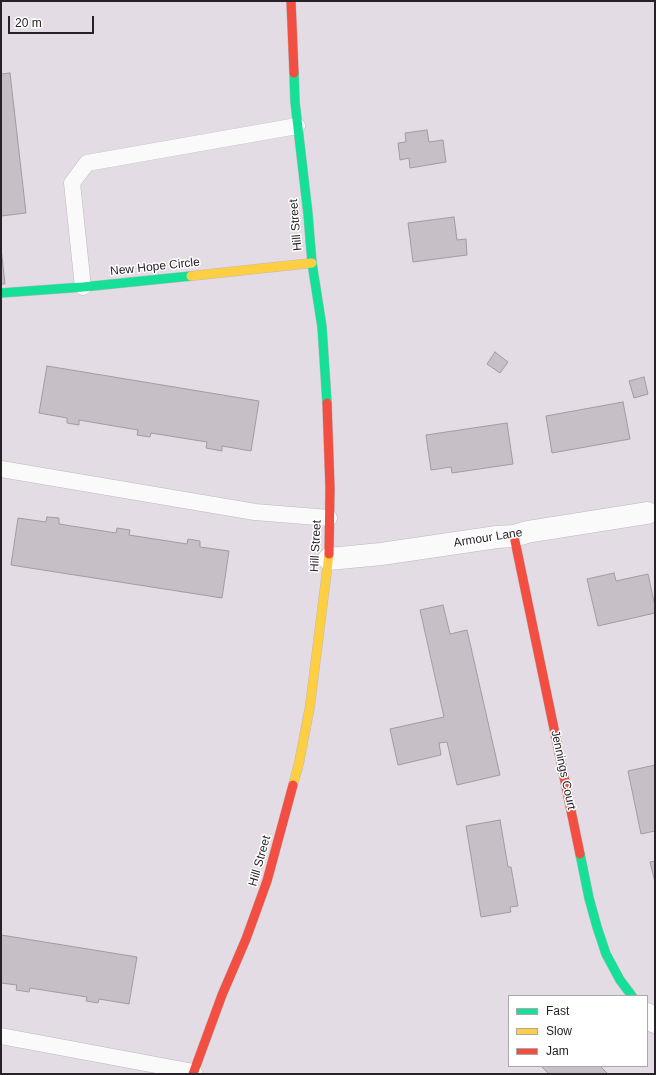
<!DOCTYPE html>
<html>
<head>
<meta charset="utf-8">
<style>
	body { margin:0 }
	#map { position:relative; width:656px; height:1075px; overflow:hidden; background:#e4dce4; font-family:Helvetica,sans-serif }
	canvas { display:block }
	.frame { position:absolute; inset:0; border:2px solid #272227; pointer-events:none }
	.legend { position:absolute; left:508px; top:995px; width:140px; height:72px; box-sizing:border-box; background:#fff; border:1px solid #a9a7a9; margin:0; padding:5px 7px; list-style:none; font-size:12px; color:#272227 }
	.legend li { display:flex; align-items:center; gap:8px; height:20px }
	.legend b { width:20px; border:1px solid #a9a7a9 }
	.scale { position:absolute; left:8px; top:16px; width:86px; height:18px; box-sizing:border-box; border:2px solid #272227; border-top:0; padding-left:5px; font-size:12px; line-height:14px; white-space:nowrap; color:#272227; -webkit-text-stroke:3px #fff; paint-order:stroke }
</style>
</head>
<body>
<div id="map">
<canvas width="656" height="1075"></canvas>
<div class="frame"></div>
<ul class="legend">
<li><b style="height:5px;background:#16e098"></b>Fast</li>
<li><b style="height:5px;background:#ffcf43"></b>Slow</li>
<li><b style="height:5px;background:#f24e42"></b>Jam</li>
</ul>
<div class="scale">20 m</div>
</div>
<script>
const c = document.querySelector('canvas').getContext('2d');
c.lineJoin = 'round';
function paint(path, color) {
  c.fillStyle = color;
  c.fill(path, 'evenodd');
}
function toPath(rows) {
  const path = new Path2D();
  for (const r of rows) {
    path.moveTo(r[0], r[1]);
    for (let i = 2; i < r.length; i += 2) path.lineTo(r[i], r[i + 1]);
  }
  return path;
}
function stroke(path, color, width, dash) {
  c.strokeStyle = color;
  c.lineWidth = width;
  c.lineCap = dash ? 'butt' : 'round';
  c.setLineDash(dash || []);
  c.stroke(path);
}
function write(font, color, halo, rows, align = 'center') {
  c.font = font + ' Helvetica,sans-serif';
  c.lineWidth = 3;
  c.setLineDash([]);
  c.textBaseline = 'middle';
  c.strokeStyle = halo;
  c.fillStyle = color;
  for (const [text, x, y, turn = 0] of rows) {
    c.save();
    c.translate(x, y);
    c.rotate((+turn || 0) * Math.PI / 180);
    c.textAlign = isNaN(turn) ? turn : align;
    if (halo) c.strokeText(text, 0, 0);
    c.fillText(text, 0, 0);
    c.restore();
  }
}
const building = toPath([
	[10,73,26,213,1,216,1,74,10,73],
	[427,130,429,142,443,140,446,162,410,168,409,158,400,160,398,143,406,142,405,133,427,130],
	[454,217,457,240,466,239,467,255,413,262,408,223,454,217],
	[1,248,5,284,1,284,1,248],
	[495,352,508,362,500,373,487,364,495,352],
	[47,366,259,401,251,451,222,446,222,451,206,448,207,442,151,433,150,437,137,435,138,430,79,420,79,425,67,423,67,418,39,413,47,366],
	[644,377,648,394,634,398,629,381,644,377],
	[623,402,630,439,552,453,546,416,623,402],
	[507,423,513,464,452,473,451,467,431,470,426,435,507,423],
	[47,517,59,518,59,524,116,533,117,528,130,530,129,535,187,544,188,539,200,541,200,547,229,551,222,598,11,565,18,518,46,522,47,517],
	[614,573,616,581,648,574,655,606,655,613,598,626,587,579,614,573],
	[443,605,450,634,467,630,500,775,457,785,447,742,439,743,441,755,398,765,390,729,444,717,420,610,443,605],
	[655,765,655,831,641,834,628,771,655,765],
	[500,820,508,867,511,867,518,906,510,907,511,912,481,917,466,826,500,820],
	[655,861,655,882,650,862,655,861],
	[1,935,137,957,129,1004,99,999,98,1003,86,1001,87,997,30,988,29,992,16,990,17,985,1,983,1,935],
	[541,1066,600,1066,608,1074,549,1074,541,1066]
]);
paint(building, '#c6c0c6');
stroke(building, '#a19ba1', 1);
const lane = toPath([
	[83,287,72,183,87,163,297,126],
	[1,469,255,512,329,518],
	[1,1036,194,1072]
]);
const street = toPath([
	[329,559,381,554,497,537,514,536,527,532,647,513],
	[647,1014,655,1022]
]);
const fast = toPath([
	[294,73,295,102,308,214,312,263,322,327,327,403],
	[1,293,83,287,191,276],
	[580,854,589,898,597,927,606,954,620,980,632,996]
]);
const slow = toPath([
	[191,276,312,263],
	[293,785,299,763,310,706,329,554]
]);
const jam = toPath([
	[291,1,294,73],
	[327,403,330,488,329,554],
	[514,536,580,854],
	[193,1074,222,995,246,939,267,881,293,785]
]);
stroke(lane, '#beb8be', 17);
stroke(street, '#beb8be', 23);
stroke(fast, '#beb8be', 10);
stroke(slow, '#beb8be', 10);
stroke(jam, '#beb8be', 10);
stroke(lane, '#fbfafb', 16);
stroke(street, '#fbfafb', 22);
stroke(fast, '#16e098', 9);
stroke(slow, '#ffcf43', 9);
stroke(jam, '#f24e42', 9);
write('12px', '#272227', '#fff', [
	["Hill Street",296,225,-95],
	["New Hope Circle",155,267,-6],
	["Armour Lane",488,538,-9],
	["Hill Street",316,546,-87],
	["Jennings Court",563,770,78],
	["Hill Street",260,861,-74]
]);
</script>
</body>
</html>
